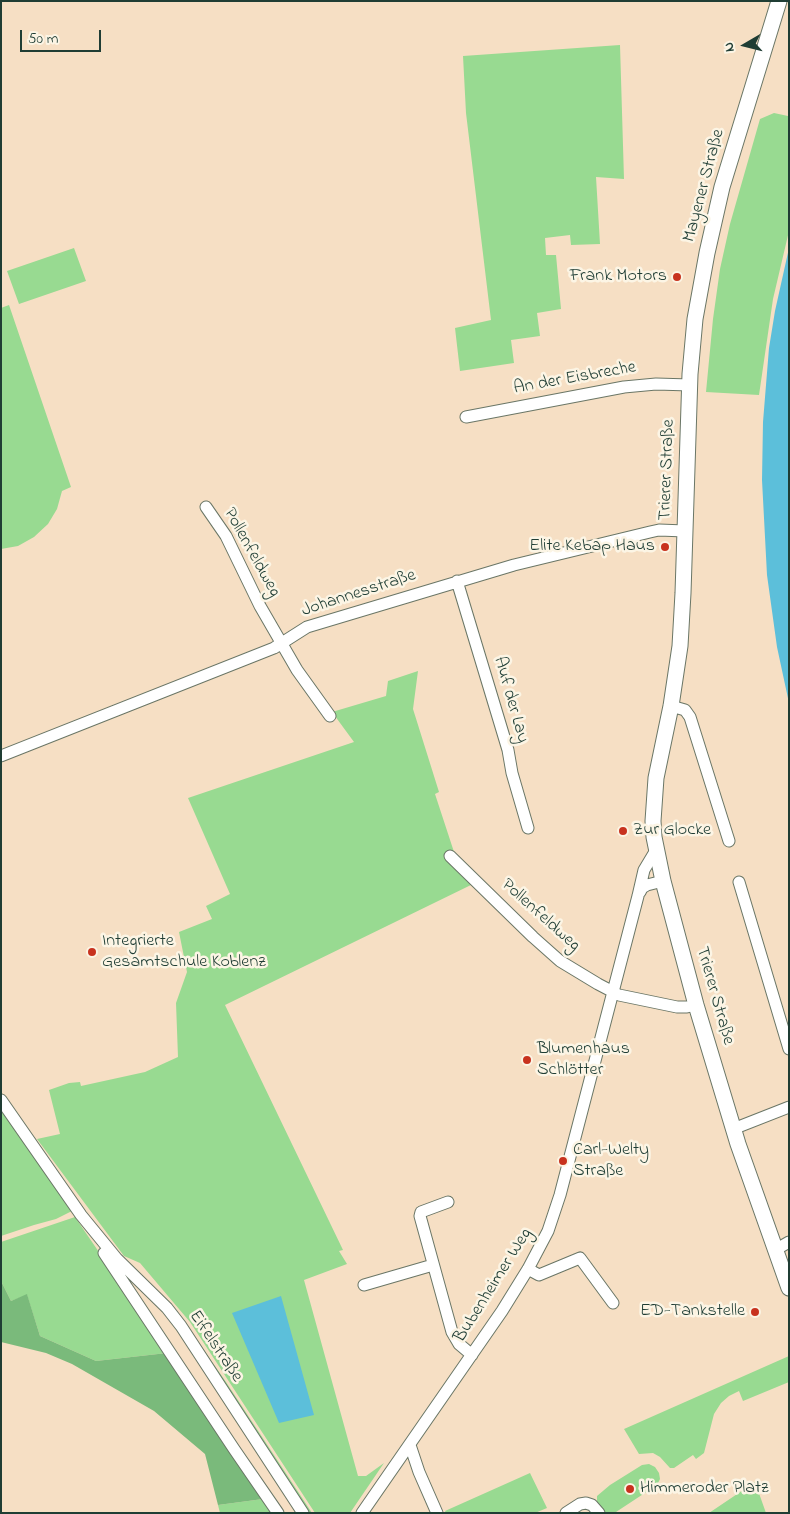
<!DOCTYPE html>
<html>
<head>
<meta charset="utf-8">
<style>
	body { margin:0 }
	#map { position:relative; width:790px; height:1514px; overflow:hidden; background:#f6dfc4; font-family:"Indie Flower",sans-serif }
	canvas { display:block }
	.frame { position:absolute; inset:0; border:2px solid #1f3d34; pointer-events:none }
	.north { position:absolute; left:720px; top:20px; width:50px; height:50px; -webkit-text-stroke:4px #fcf5e5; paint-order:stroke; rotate:262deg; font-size:14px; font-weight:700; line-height:20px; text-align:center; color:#1f3d34 }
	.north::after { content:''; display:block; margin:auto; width:18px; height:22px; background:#1f3d34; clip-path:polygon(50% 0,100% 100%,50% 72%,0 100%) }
	.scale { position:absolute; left:20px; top:30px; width:81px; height:22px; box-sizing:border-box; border:2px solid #1f3d34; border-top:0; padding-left:6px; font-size:15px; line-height:18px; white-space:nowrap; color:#1f3d34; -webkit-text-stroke:4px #fcf5e5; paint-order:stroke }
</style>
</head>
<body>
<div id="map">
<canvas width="790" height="1514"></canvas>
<div class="frame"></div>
<div class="north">N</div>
<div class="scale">50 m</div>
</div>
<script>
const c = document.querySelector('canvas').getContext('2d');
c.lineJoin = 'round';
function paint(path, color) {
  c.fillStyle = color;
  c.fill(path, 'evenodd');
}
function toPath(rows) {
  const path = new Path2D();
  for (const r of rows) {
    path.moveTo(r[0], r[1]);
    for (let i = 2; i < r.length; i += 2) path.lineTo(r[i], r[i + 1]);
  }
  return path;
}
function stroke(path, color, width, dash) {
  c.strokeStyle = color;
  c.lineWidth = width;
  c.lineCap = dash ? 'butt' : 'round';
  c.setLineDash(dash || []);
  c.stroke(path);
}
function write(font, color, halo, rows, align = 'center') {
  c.font = font + ' "Indie Flower",sans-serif';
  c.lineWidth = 5;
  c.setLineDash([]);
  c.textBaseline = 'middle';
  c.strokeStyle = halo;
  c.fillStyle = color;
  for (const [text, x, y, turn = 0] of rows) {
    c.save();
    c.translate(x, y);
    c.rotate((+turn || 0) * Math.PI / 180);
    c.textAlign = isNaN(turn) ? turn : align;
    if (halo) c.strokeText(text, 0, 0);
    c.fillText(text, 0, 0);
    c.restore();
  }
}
paint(toPath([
	[620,45,624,179,596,177,600,244,571,245,570,235,545,238,546,255,556,255,561,309,537,313,540,336,511,340,514,363,460,371,455,328,491,320,466,113,463,56],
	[774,113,788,116,789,114,789,231,773,299,759,395,706,392,713,319,720,269,730,224,760,119],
	[74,248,86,281,19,304,7,271],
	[9,305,71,487,62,491,57,509,48,524,34,537,18,546,1,549,1,308],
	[418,671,413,709,439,792,435,794,454,852,444,856,473,884,225,1005,343,1250,339,1251,347,1264,304,1280,358,1476,366,1476,384,1463,350,1513,315,1513,190,1322,140,1263,124,1256,37,1139,60,1134,49,1090,69,1083,80,1082,81,1086,145,1072,178,1057,176,1003,187,972,179,932,212,919,206,906,230,894,188,798,354,742,332,712,386,696,388,681],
	[1,1110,72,1211,56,1219,34,1225,1,1236],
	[75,1217,137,1308,167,1353,96,1361,40,1336,27,1295,11,1301,1,1281,1,1242],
	[197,1340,226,1382,312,1513,308,1513],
	[789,1356,789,1382,743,1401,739,1391,729,1396,721,1403,714,1414,704,1453,696,1459,693,1455,674,1468,670,1468,660,1457,653,1453,639,1454,624,1429],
	[649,1464,655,1467,659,1473,660,1479,657,1485,616,1512,604,1513,597,1504,597,1496,610,1485,642,1465],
	[530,1473,547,1508,535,1513,446,1513,445,1511],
	[755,1482,766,1513,709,1513],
	[263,1499,271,1513,220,1513,218,1505]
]), '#98da91');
paint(toPath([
	[1,1281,11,1301,27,1294,40,1336,96,1361,167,1353,263,1499,218,1505,205,1454,154,1411,72,1364,46,1353,1,1342]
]), '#7aba7b');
paint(toPath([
	[789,248,789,703,777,647,767,575,762,480,763,422,769,348,775,311],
	[281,1296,314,1415,279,1423,232,1313]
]), '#5cbfda');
const minor = toPath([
	[466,417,624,387,656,384,690,385],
	[206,507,226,536,260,606,297,670,330,716],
	[457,581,508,750,512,773,528,828],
	[671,706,685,710,690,717,729,841],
	[1,756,274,648,307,627,514,565,650,532,659,530,685,531],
	[450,856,533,937,560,961,598,984,619,995,677,1007,687,1007,696,1005],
	[739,882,789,1049],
	[640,892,642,888,647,885,663,881],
	[1,1100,81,1215,117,1259,167,1308,181,1326,303,1513],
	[733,1129,789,1107],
	[448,1202,421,1212,420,1216,452,1332,459,1344,472,1355],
	[775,1250,789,1242],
	[104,1253,234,1449,278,1513],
	[528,1269,539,1275,580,1258,613,1303],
	[364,1285,433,1265],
	[410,1445,419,1472,437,1513],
	[362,1513,502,1311,528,1269,548,1231,560,1195,638,896,644,870,656,850],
	[566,1513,580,1504,586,1503,592,1505,599,1513]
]);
const major = toPath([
	[779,1,722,187,707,253,695,319,690,374,683,593,680,646,671,706,656,778,653,821,654,837,663,881,696,1005,738,1144,789,1288]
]);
stroke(minor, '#6a7666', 13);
stroke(major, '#6a7666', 17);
stroke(minor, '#fff', 11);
stroke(major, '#fff', 15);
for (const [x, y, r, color] of [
	[677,277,5,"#c8321e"],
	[665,547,5,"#c8321e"],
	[623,831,5,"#c8321e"],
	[92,952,5,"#c8321e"],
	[527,1060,5,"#c8321e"],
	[563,1161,5,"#c8321e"],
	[755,1312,5,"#c8321e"],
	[630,1489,5,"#c8321e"]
]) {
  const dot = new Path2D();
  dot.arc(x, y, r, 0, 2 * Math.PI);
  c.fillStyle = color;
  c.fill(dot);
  stroke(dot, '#fcf5e5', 2);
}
write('18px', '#1f3d34', '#fcf5e5', [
	["Mayener Straße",705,186,-75],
	["An der Eisbreche",575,379,-10],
	["Trierer Straße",668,470,-88],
	["Pollenfeldweg",251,553,61],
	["Johannesstraße",359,594,-18],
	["Auf der Lay",510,700,74],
	["Pollenfeldweg",540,916,42],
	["Trierer Straße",714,996,74],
	["Bubenheimer Weg",494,1286,-58],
	["Eifelstraße",215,1347,56]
]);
write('18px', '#1f3d34', '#fcf5e5', [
	["Frank Motors",667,277,"right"],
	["Elite Kebap Haus",655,547,"right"],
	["Zur Glocke",633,831],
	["Integrierte",102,942],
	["Gesamtschule Koblenz",102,963],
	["Blumenhaus",537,1050],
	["Schlötter",537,1071],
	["Carl-Welty",573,1151],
	["Straße",573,1172],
	["ED-Tankstelle",745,1312,"right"],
	["Himmeroder Platz",640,1489]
], 'left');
</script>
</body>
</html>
